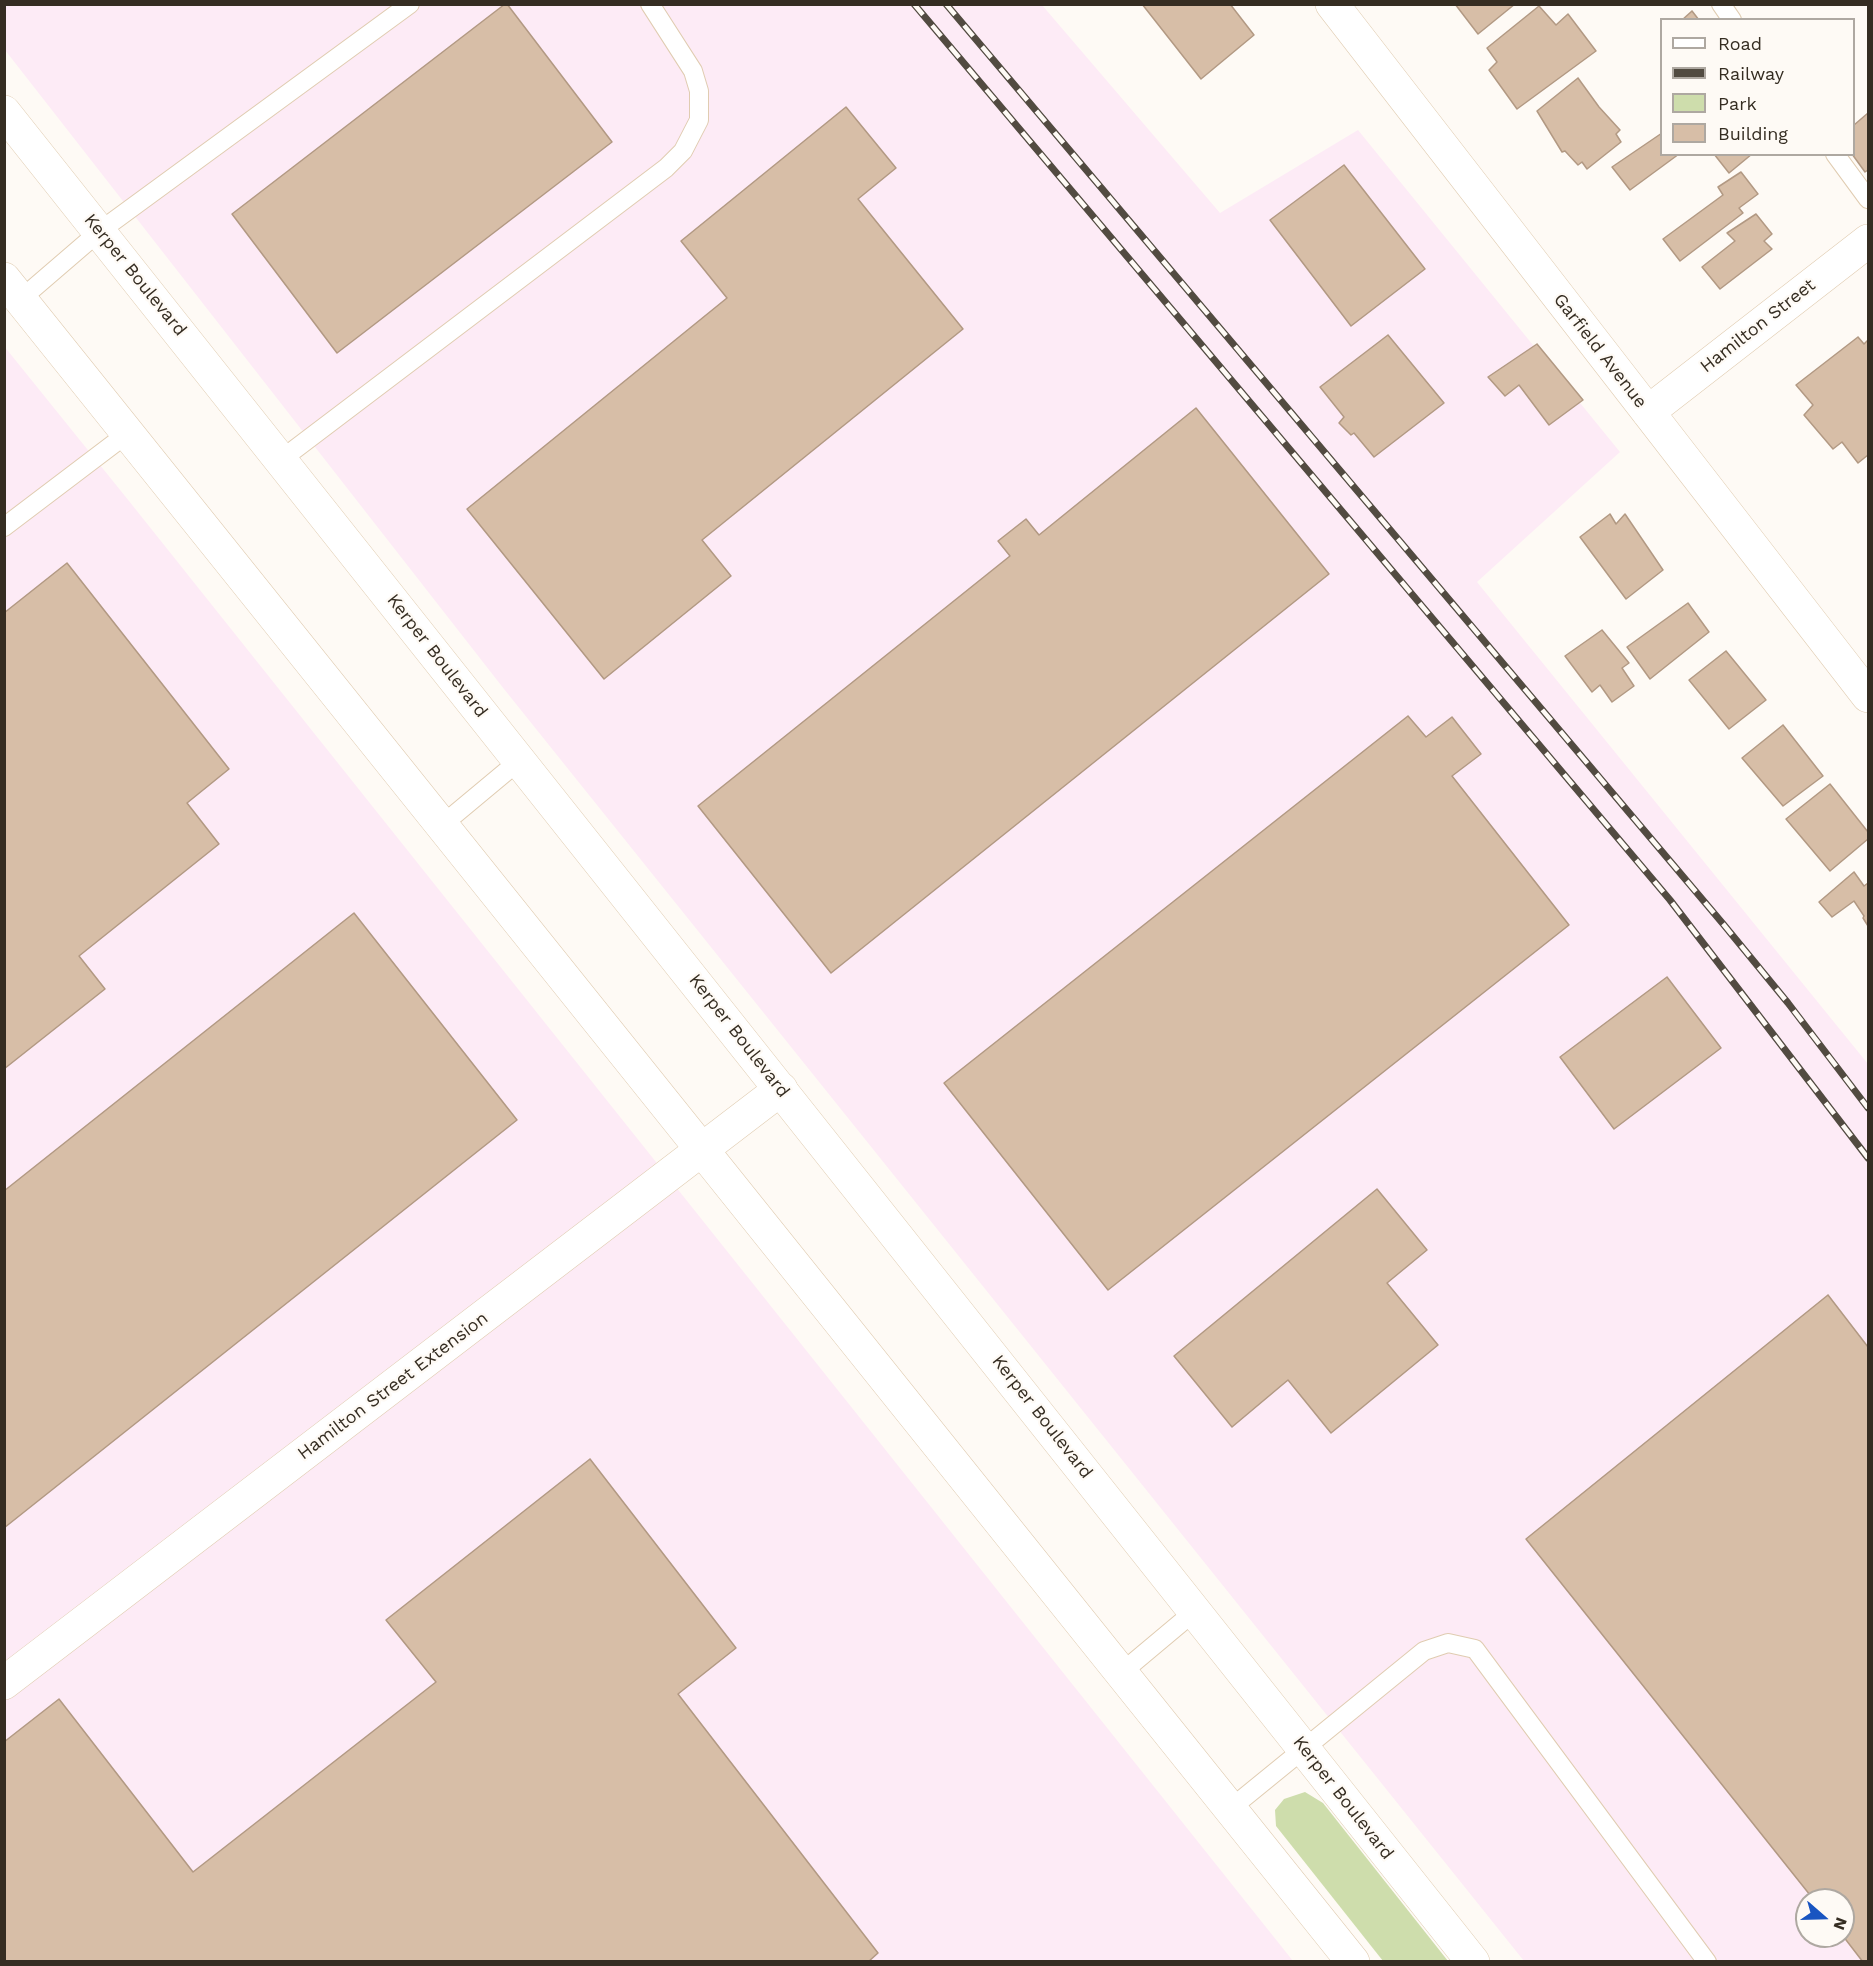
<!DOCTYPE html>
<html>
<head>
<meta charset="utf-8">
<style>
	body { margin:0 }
	#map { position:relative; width:1873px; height:1966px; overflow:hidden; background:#fefaf5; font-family:"Work Sans",sans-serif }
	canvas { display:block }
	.frame { position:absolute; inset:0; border:6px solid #352d22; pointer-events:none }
	.legend { position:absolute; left:1660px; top:18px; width:195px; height:138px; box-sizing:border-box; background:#fefaf5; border:2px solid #aea8a1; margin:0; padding:8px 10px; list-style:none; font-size:18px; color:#352d22 }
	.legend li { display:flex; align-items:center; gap:12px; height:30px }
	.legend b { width:30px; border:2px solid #aea8a1 }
	.north { position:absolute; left:1795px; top:1888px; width:60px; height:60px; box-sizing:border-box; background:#fefaf5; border:2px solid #aea8a1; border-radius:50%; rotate:110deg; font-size:16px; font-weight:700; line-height:24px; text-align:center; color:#352d22 }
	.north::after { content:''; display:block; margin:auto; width:21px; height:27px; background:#1955c1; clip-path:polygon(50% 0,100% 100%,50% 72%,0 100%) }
</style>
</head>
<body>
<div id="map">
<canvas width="1873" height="1966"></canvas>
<div class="frame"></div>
<ul class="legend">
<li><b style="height:8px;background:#fff"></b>Road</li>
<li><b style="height:8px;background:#524b41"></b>Railway</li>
<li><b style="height:16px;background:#ceddac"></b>Park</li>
<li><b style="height:16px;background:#d7bea7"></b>Building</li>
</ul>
<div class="north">N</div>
</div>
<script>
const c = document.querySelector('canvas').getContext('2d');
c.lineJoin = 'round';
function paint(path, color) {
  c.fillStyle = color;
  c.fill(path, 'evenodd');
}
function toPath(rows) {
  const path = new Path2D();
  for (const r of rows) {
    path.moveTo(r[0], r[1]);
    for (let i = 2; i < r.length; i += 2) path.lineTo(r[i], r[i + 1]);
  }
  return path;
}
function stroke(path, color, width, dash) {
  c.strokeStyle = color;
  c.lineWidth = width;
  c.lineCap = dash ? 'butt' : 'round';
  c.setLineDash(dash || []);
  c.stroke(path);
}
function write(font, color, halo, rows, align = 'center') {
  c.font = font + ' "Work Sans",sans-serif';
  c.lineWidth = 4.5;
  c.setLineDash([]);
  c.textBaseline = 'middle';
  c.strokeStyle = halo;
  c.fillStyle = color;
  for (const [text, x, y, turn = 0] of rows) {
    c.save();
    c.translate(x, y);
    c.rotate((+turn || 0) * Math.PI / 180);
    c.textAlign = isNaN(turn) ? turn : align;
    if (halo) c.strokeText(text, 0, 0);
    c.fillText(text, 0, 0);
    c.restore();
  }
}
paint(toPath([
	[5,4,1042,5,1220,213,1358,130,1620,452,1477,582,1868,1064,1868,1961,1524,1961,504,689,5,50],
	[1807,1900,1843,1900,1843,1936,1807,1936],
	[4,346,129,501,1293,1961,5,1961]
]), '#fdebf6');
paint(toPath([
	[1305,1792,1323,1803,1448,1961,1383,1961,1276,1826,1275,1810,1284,1799]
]), '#ceddac');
const building = toPath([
	[505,4,507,4,612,142,337,353,232,214,505,4],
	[1142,4,1230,4,1254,35,1201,79,1142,4],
	[1455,4,1515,4,1478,34,1455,4],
	[1539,6,1556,25,1568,14,1596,51,1517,109,1489,70,1497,62,1487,48,1539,6],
	[1692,11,1699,20,1682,20,1692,11],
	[1578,78,1599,107,1620,130,1616,134,1621,142,1587,169,1582,162,1578,165,1565,151,1562,152,1537,111,1578,78],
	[846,107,896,168,858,199,963,329,702,540,731,576,604,679,467,509,727,298,681,241,846,107],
	[1868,113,1868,170,1865,172,1852,154,1854,125,1868,113],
	[1662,133,1662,154,1679,154,1630,190,1612,167,1662,133],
	[1714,154,1752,154,1729,173,1714,154],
	[1344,165,1425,269,1351,326,1270,220,1344,165],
	[1741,172,1758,194,1739,208,1743,213,1680,261,1663,239,1723,195,1718,187,1741,172],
	[1756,214,1772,234,1764,241,1772,249,1720,289,1702,267,1735,241,1727,233,1756,214],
	[1388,335,1444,403,1374,457,1354,433,1351,435,1339,423,1344,417,1320,387,1388,335],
	[1858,337,1864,344,1868,340,1868,455,1858,463,1842,442,1833,449,1804,415,1813,405,1796,385,1858,337],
	[1537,344,1583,400,1549,425,1519,385,1505,396,1488,377,1537,344],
	[1196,408,1329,574,831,973,698,806,1010,556,998,541,1026,519,1039,535,1196,408],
	[1610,514,1616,524,1625,514,1663,570,1626,599,1580,537,1610,514],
	[67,563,229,769,187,803,219,844,79,956,105,989,4,1069,4,613,67,563],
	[1688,603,1709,632,1650,679,1627,647,1688,603],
	[1602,630,1629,663,1622,668,1634,686,1612,702,1600,685,1592,692,1565,656,1602,630],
	[1726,651,1766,700,1729,729,1689,680,1726,651],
	[1408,716,1426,737,1452,717,1481,754,1452,776,1569,925,1108,1290,944,1083,1408,716],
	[1783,725,1823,776,1783,806,1742,758,1783,725],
	[1830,784,1868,832,1868,839,1830,871,1786,819,1830,784],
	[1854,872,1864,886,1868,883,1868,926,1863,918,1864,916,1854,901,1832,917,1819,902,1854,872],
	[354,913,517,1120,4,1528,4,1191,354,913],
	[1667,977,1721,1048,1614,1129,1560,1057,1667,977],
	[1377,1189,1427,1250,1387,1283,1438,1345,1331,1433,1288,1380,1232,1427,1174,1356,1377,1189],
	[1828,1295,1868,1347,1868,1962,1863,1962,1843,1936,1843,1900,1814,1900,1526,1539,1828,1295],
	[590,1459,736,1648,678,1694,878,1953,868,1962,4,1962,4,1742,59,1699,193,1872,436,1682,386,1620,590,1459]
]);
paint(building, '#d7bea7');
stroke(building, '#b29983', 1.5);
const lane = toPath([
	[1721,4,1732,20],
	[1835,154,1868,199],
	[21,299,100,231,410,4],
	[282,459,666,168,683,151,699,120,699,91,693,71,650,4],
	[4,527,128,433],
	[442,825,520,760],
	[1121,1673,1195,1611],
	[1230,1809,1424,1651,1448,1643,1475,1649,1707,1962]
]);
const street = toPath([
	[1332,4,1868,696],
	[1648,412,1868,241],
	[4,1683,781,1089]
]);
const secondary = toPath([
	[4,112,1473,1962],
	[4,279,1353,1962]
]);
stroke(lane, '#e0ccb1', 20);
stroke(street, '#e0ccb1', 34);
stroke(secondary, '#e0ccb1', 34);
stroke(lane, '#fff', 18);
stroke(street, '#fff', 33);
stroke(secondary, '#fff', 33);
const rail = toPath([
	[914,4,1670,900,1868,1158],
	[946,4,1724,925,1788,1003,1868,1108]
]);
stroke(rail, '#524b41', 7);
stroke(rail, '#fefaf5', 4.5, [14]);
write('18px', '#352d22', '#fefaf5', [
	["Kerper Boulevard",135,275,51],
	["Hamilton Street",1758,326,-38],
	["Garfield Avenue",1600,351,52],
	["Kerper Boulevard",437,656,52],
	["Kerper Boulevard",739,1036,52],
	["Hamilton Street Extension",393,1386,-37],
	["Kerper Boulevard",1042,1417,52],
	["Kerper Boulevard",1343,1798,52]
]);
</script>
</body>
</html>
